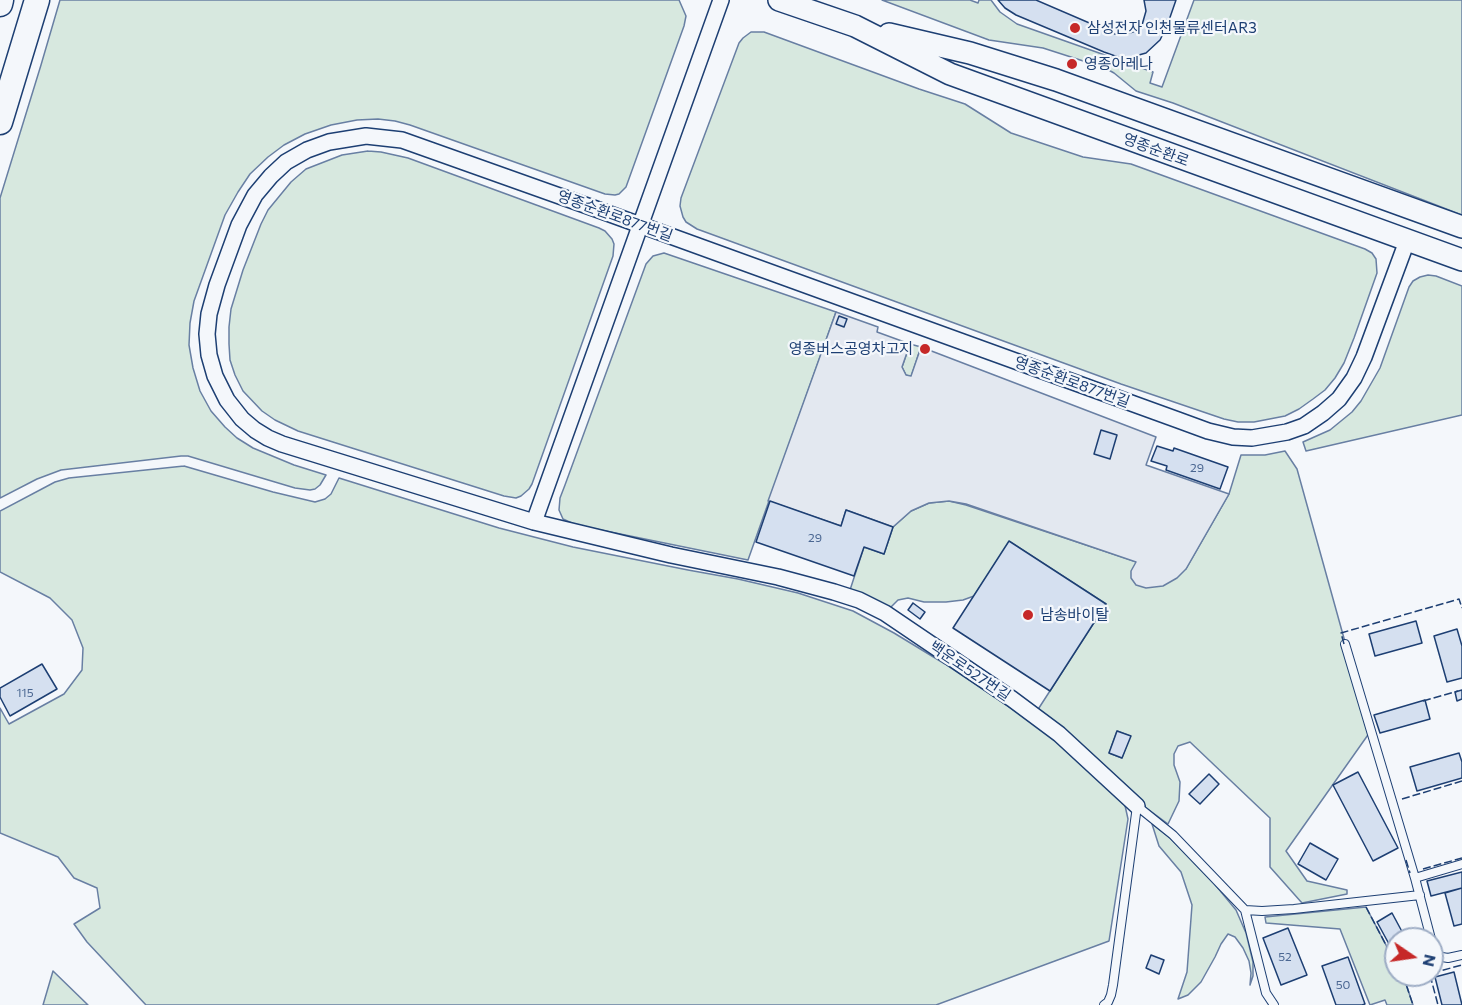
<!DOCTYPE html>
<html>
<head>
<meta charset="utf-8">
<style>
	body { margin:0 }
	#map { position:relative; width:1462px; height:1005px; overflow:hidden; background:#f4f7fb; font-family:Commissioner,sans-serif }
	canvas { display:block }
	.north { position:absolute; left:1384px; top:927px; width:60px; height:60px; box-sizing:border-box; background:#f4f7fb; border:2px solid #9eadc5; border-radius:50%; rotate:103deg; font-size:16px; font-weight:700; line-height:24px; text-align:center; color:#1d3f73 }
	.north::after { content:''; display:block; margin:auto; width:21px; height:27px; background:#c62828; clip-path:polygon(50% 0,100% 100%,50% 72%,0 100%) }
</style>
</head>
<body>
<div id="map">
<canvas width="1462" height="1005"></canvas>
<div class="north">N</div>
</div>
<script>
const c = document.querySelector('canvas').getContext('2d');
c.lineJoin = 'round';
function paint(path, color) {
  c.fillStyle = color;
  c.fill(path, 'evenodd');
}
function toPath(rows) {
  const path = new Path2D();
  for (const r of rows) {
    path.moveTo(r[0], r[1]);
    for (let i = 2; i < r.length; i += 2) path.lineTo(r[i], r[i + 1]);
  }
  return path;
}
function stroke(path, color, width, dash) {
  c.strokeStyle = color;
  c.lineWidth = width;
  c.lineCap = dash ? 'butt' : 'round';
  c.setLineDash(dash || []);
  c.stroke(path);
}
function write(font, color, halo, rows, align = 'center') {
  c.font = font + ' Commissioner,"Noto Sans KR",sans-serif';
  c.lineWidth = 4.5;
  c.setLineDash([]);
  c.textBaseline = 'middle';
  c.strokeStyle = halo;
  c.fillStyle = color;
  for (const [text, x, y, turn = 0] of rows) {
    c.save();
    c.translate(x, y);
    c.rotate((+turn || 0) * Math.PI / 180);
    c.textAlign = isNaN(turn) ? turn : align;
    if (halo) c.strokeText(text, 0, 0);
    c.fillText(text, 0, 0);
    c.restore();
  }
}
const green = toPath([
	[60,0,679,0,686,16,684,26,626,187,619,194,615,195,605,194,410,125,395,121,378,119,357,120,331,125,305,134,284,145,268,157,250,174,238,192,225,215,194,301,190,323,189,345,193,368,200,391,211,411,225,427,237,438,253,448,294,465,326,475,320,485,315,489,310,490,295,488,188,456,181,456,61,470,37,479,0,498,0,198,41,65,60,0],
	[882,0,970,0,978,3,979,0,991,0,1000,12,1017,24,1153,72,1150,83,1162,87,1194,0,1462,0,1462,215,1173,103,1136,91,1114,73,1105,68,1043,48,989,40,882,0],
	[751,32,764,32,919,89,965,104,1011,133,1083,157,1131,164,1365,249,1372,253,1376,259,1377,273,1354,338,1344,363,1335,378,1325,390,1313,399,1299,409,1285,416,1254,422,1238,422,1224,419,1121,384,697,229,686,222,683,217,680,206,681,198,739,43,743,38,751,32],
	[368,151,381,152,408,158,599,228,605,231,612,239,614,244,613,256,532,484,529,489,521,496,516,498,504,496,298,431,275,420,262,411,243,391,235,375,230,360,229,344,229,327,231,309,243,270,261,224,268,210,291,182,306,169,342,155,368,151],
	[664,253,836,312,748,560,576,525,563,519,559,510,560,498,565,485,646,264,653,256,664,253],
	[1428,275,1436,276,1462,286,1462,415,1306,451,1303,442,1330,430,1352,412,1361,401,1380,368,1409,287,1413,281,1420,277,1428,275],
	[910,344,921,347,911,377,906,375,902,367,910,344],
	[1285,451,1297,469,1370,732,1286,851,1307,881,1347,890,1347,894,1302,903,1270,867,1270,818,1190,742,1178,746,1174,754,1174,765,1180,782,1179,801,1168,824,1141,804,1037,711,1106,604,1010,542,974,596,963,600,946,602,924,602,908,598,898,600,890,608,850,590,864,547,884,554,893,527,911,511,929,503,949,501,966,505,1137,562,1186,569,1229,494,1241,455,1265,455,1285,451],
	[1117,731,1130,736,1122,758,1109,753,1117,731],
	[184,466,273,492,315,502,325,499,331,494,339,478,499,528,573,547,688,570,738,579,798,593,853,611,894,633,945,664,1054,737,1124,801,1128,819,1109,941,936,1005,146,1005,87,942,74,924,100,908,97,888,74,878,58,857,0,833,0,708,9,724,64,694,82,670,83,648,72,620,50,598,0,572,0,511,55,482,69,478,184,466],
	[1152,824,1170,838,1212,881,1236,910,1246,933,1253,962,1253,976,1250,985,1251,973,1249,961,1243,948,1235,937,1228,934,1221,944,1215,957,1201,982,1188,995,1178,999,1187,972,1192,905,1181,872,1159,846,1152,824],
	[1366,907,1396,964,1396,975,1402,975,1406,984,1413,1005,1387,1005,1385,1000,1370,1005,1340,929,1266,923,1265,917,1366,907],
	[53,971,88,1005,43,1005,53,971]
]);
paint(green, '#d7e8df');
stroke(green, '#687fa3', 1.5);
const parking = toPath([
	[836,312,878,327,877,332,910,344,902,367,906,375,911,376,921,347,1156,437,1146,465,1229,494,1186,569,1177,578,1163,586,1146,588,1136,585,1131,578,1131,571,1136,562,966,504,949,501,929,503,911,511,893,527,846,510,841,526,768,501,836,312]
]);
paint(parking, '#e3e8f0');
stroke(parking, '#687fa3', 1.5);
const building = toPath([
	[998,0,1036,0,1115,34,1123,35,1136,31,1142,25,1146,11,1144,0,1176,0,1167,26,1160,40,1146,53,1128,58,1118,57,1104,52,1016,15,1005,8,998,0],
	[839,316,847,319,844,327,836,324,839,316],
	[1101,430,1117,435,1110,459,1094,454,1101,430],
	[1157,446,1173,451,1174,448,1228,467,1220,489,1166,470,1167,466,1151,461,1157,446],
	[770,501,841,526,846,510,893,527,884,554,864,547,854,576,756,542,770,501],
	[1009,541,1106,604,1050,691,953,628,1009,541],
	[913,603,925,612,920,619,908,610,913,603],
	[1416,621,1422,643,1375,656,1369,634,1416,621],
	[1457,629,1462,646,1462,678,1447,682,1434,636,1457,629],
	[42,664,57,689,10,716,0,697,0,688,42,664],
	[1462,690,1462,699,1457,701,1455,692,1462,690],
	[1425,700,1430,719,1380,733,1374,715,1425,700],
	[1117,731,1131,736,1122,758,1109,753,1117,731],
	[1459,753,1462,762,1462,778,1417,791,1410,767,1459,753],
	[1358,772,1398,848,1373,861,1333,785,1358,772],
	[1209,774,1219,784,1200,804,1189,794,1209,774],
	[1310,843,1338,859,1326,880,1298,864,1310,843],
	[1462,872,1462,888,1431,896,1427,881,1462,872],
	[1462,888,1462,924,1454,926,1445,893,1462,888],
	[1392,913,1406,939,1396,939,1396,955,1395,955,1377,922,1392,913],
	[1288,928,1307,975,1281,985,1263,938,1288,928],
	[1151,955,1164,960,1159,974,1146,968,1151,955],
	[1348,957,1365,1004,1362,1005,1336,1005,1322,966,1348,957],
	[1454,972,1462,1005,1442,1005,1435,977,1454,972]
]);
paint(building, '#d5e0f0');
stroke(building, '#1d3f73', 1.5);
const service = toPath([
	[1345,644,1415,878,1431,939],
	[1137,806,1173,835,1245,910,1266,993,1274,1005],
	[1415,878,1462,864],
	[1245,910,1262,911,1294,909,1420,895],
	[1432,943,1437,954,1442,957,1448,958,1462,955],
	[1104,1005,1108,1002,1111,995,1113,985,1137,806]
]);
const minor = toPath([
	[534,522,721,0],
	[1137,806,1059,734,1012,699,885,613,859,600,834,592,778,577,671,555,534,522,282,444,268,438,255,430,242,419,227,400,215,376,209,355,207,334,209,314,217,285,239,225,255,195,271,176,286,162,307,150,329,142,366,136,402,140,596,209,1178,420,1208,431,1233,437,1252,438,1287,432,1304,426,1323,413,1339,399,1354,378,1364,357,1407,241]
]);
const secondary = toPath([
	[779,0,855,26,950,74,1462,260],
	[889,34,970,53,1056,80,1462,227]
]);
const trunk = toPath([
	[0,4,1,0],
	[0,122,37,0]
]);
stroke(service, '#1d3f73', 10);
stroke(minor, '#1d3f73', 18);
stroke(secondary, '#1d3f73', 24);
stroke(trunk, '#1d3f73', 27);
stroke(service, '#f4f7fb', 8);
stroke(minor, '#f4f7fb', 15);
stroke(secondary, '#f4f7fb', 21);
stroke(trunk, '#f4f7fb', 24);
stroke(toPath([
	[1344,644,1341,633,1459,599,1462,608],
	[1423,701,1458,691],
	[1402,799,1462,781],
	[1406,860,1410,873],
	[1423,869,1462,858],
	[1366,907,1396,964],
	[1432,973,1462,965],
	[1402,975,1406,984,1413,1005],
	[1430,975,1438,1005]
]), '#1d3f73', 1.5, [8, 3]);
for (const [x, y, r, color] of [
	[1075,28,6,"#c62828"],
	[1072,64,6,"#c62828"],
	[925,349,6,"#c62828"],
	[1028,615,6,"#c62828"]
]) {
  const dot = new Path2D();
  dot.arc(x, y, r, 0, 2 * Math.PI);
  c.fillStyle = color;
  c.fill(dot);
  stroke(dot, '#f4f7fb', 2);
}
write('12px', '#4b6792', null, [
	["29",1197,468],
	["29",815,538],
	["115",25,693],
	["52",1285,957],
	["50",1343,985]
]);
write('15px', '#1d3f73', '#f4f7fb', [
	["삼성전자 인천물류센터AR3",1087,28],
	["영종아레나",1084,64],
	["영종버스공영차고지",913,349,"right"],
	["남송바이탈",1040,615]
], 'left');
write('15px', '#1d3f73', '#f4f7fb', [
	["영종순환로",1156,150,20],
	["영종순환로877번길",615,216,20],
	["영종순환로877번길",1072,382,20],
	["백운로527번길",970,671,34]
]);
</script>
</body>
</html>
